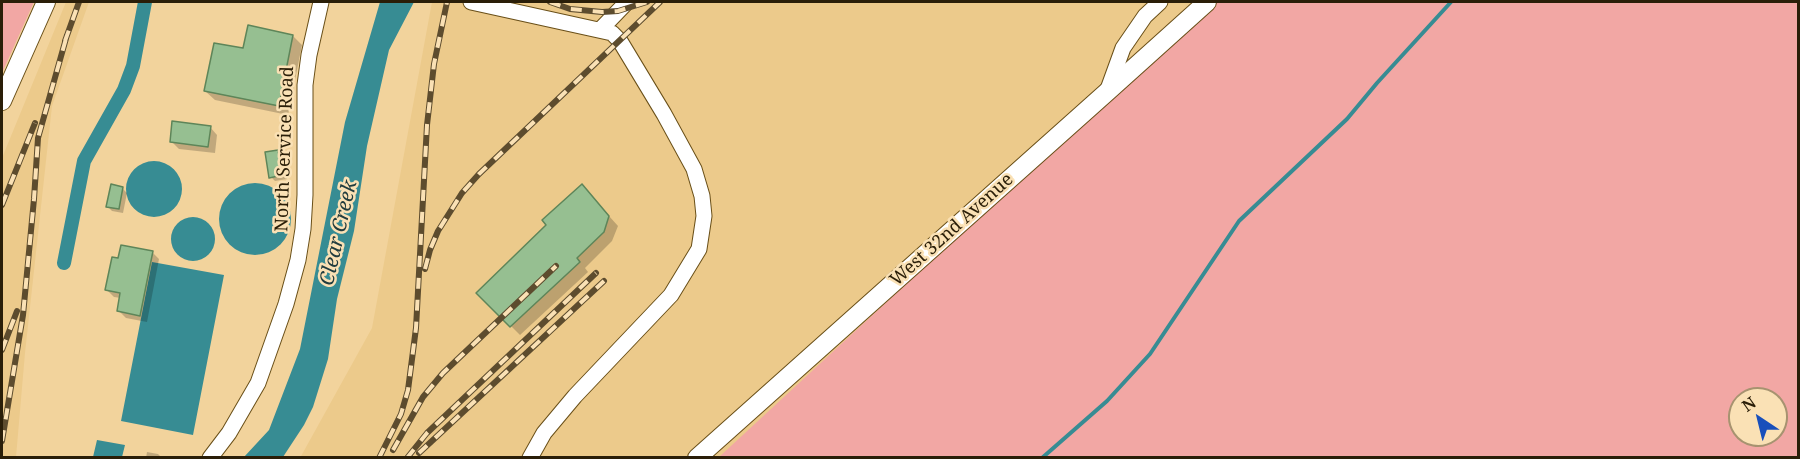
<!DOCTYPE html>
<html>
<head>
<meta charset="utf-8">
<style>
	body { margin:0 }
	#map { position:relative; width:1800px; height:459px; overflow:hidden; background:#f2d39c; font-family:"Noto Serif",serif }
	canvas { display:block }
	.frame { position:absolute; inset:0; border:3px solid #2a1e08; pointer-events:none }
	.north { position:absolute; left:1728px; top:387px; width:60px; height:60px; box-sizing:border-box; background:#fae1b5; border:2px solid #a79370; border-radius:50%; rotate:325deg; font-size:16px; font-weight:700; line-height:24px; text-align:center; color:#2a1e08 }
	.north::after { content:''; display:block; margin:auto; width:21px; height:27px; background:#184fbb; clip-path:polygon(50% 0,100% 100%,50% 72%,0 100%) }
</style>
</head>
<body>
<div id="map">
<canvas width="1800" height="459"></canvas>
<div class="frame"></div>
<div class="north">N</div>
</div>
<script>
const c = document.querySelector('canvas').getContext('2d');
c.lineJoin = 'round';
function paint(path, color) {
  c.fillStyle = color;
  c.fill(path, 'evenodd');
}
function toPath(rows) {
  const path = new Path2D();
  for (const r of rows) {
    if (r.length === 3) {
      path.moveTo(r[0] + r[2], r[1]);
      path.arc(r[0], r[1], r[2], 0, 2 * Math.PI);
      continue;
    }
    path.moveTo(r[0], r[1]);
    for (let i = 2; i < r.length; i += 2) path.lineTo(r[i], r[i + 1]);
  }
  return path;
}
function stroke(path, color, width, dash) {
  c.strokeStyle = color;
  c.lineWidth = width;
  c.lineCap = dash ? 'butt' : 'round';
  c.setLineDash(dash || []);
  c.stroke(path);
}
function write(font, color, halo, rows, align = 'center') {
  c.font = font + ' "Noto Serif",serif';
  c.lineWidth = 5;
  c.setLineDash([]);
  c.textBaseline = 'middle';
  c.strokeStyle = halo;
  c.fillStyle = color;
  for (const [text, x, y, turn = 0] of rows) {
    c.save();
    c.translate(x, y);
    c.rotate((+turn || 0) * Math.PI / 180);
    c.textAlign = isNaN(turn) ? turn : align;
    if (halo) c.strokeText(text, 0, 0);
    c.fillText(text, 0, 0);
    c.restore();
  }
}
paint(toPath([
	[66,2,89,2,52,106,25,353,16,457,2,457,2,158],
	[432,2,1255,2,746,457,300,458,372,328]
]), '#ecca8b');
paint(toPath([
	[2,2,34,2,2,73],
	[1211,2,1798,2,1798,457,718,458],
	[1740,399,1776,399,1776,435,1740,435]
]), '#f2a7a4');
paint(toPath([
	[380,2,414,2,389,50,367,146,354,231,337,299,328,359,313,407,304,425,283,457,244,457,269,430,300,349,345,122],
	[154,189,28],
	[255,219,36],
	[193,239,22],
	[152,262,224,275,193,435,121,421],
	[97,440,125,445,122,457,93,457]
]), '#378c93');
paint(toPath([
	[293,36,302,45,288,115,215,100,205,91,244,50],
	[210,127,217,135,215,153,179,149,172,142],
	[278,151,283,156,287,179,275,181,271,177],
	[582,186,618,226,612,241,585,268,588,272,520,335,478,293,548,225],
	[122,188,127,193,123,213,112,211,108,207],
	[152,252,159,259,147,322,126,318,119,311,121,298,114,297,107,290,119,259],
	[147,452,158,454,162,458,146,458]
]), '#0003');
stroke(toPath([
	[1042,458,1107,401,1150,354,1239,221,1347,119,1377,83,1451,2]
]), '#378c93', 4);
stroke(toPath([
	[64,263,84,161,124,90,133,66,145,2]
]), '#378c93', 14);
const building = toPath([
	[248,25,293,35,279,106,204,91,214,43,243,48,248,25],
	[172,121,211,126,208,147,170,142,172,121],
	[278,150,283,175,269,178,265,152,278,150],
	[111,184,123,187,119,209,106,207,111,184],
	[582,184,609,216,604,232,577,258,580,262,510,327,476,293,546,225,542,220,582,184],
	[121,245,153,251,140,316,117,311,120,293,105,290,112,257,118,258,121,245]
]);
paint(building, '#96bf91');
stroke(building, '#5e8559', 1.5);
const minor = toPath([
	[471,2,612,33,620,41,664,114,694,169,702,196,704,216,699,249,671,295,575,396,544,433,530,458],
	[600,30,627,2],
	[1107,92,1123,48,1145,16,1160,2],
	[210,458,229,433,258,383,286,304,298,260,303,229,305,195,305,85,309,55,321,2]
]);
const tertiary = toPath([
	[2,101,46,2],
	[697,458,1107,92,1207,2]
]);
stroke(minor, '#694f18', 17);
stroke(tertiary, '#694f18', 20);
stroke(minor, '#fff', 15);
stroke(tertiary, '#fff', 18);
const rail = toPath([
	[550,2,570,9,602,12,618,11,647,2],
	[65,41,79,2],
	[2,205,35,123],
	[425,269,430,250,438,231,462,193,479,174,660,2],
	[2,350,17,311],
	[2,441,23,315,34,199,38,138,67,35],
	[393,450,423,397,443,373,556,266],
	[419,453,604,281],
	[379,458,401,414,408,390,416,328,427,125,434,64,447,2],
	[407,458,427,433,596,273]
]);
stroke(rail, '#5d4c2e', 6);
stroke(rail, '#fae1b5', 4, [11]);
write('18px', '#2a1e08', '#fae1b5', [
	["North Service Road",285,149,-88],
	["West 32nd Avenue",952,230,-42]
]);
write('italic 20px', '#213c3e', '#fae1b5', [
	["Clear Creek",339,233,-77]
]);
</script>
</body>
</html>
